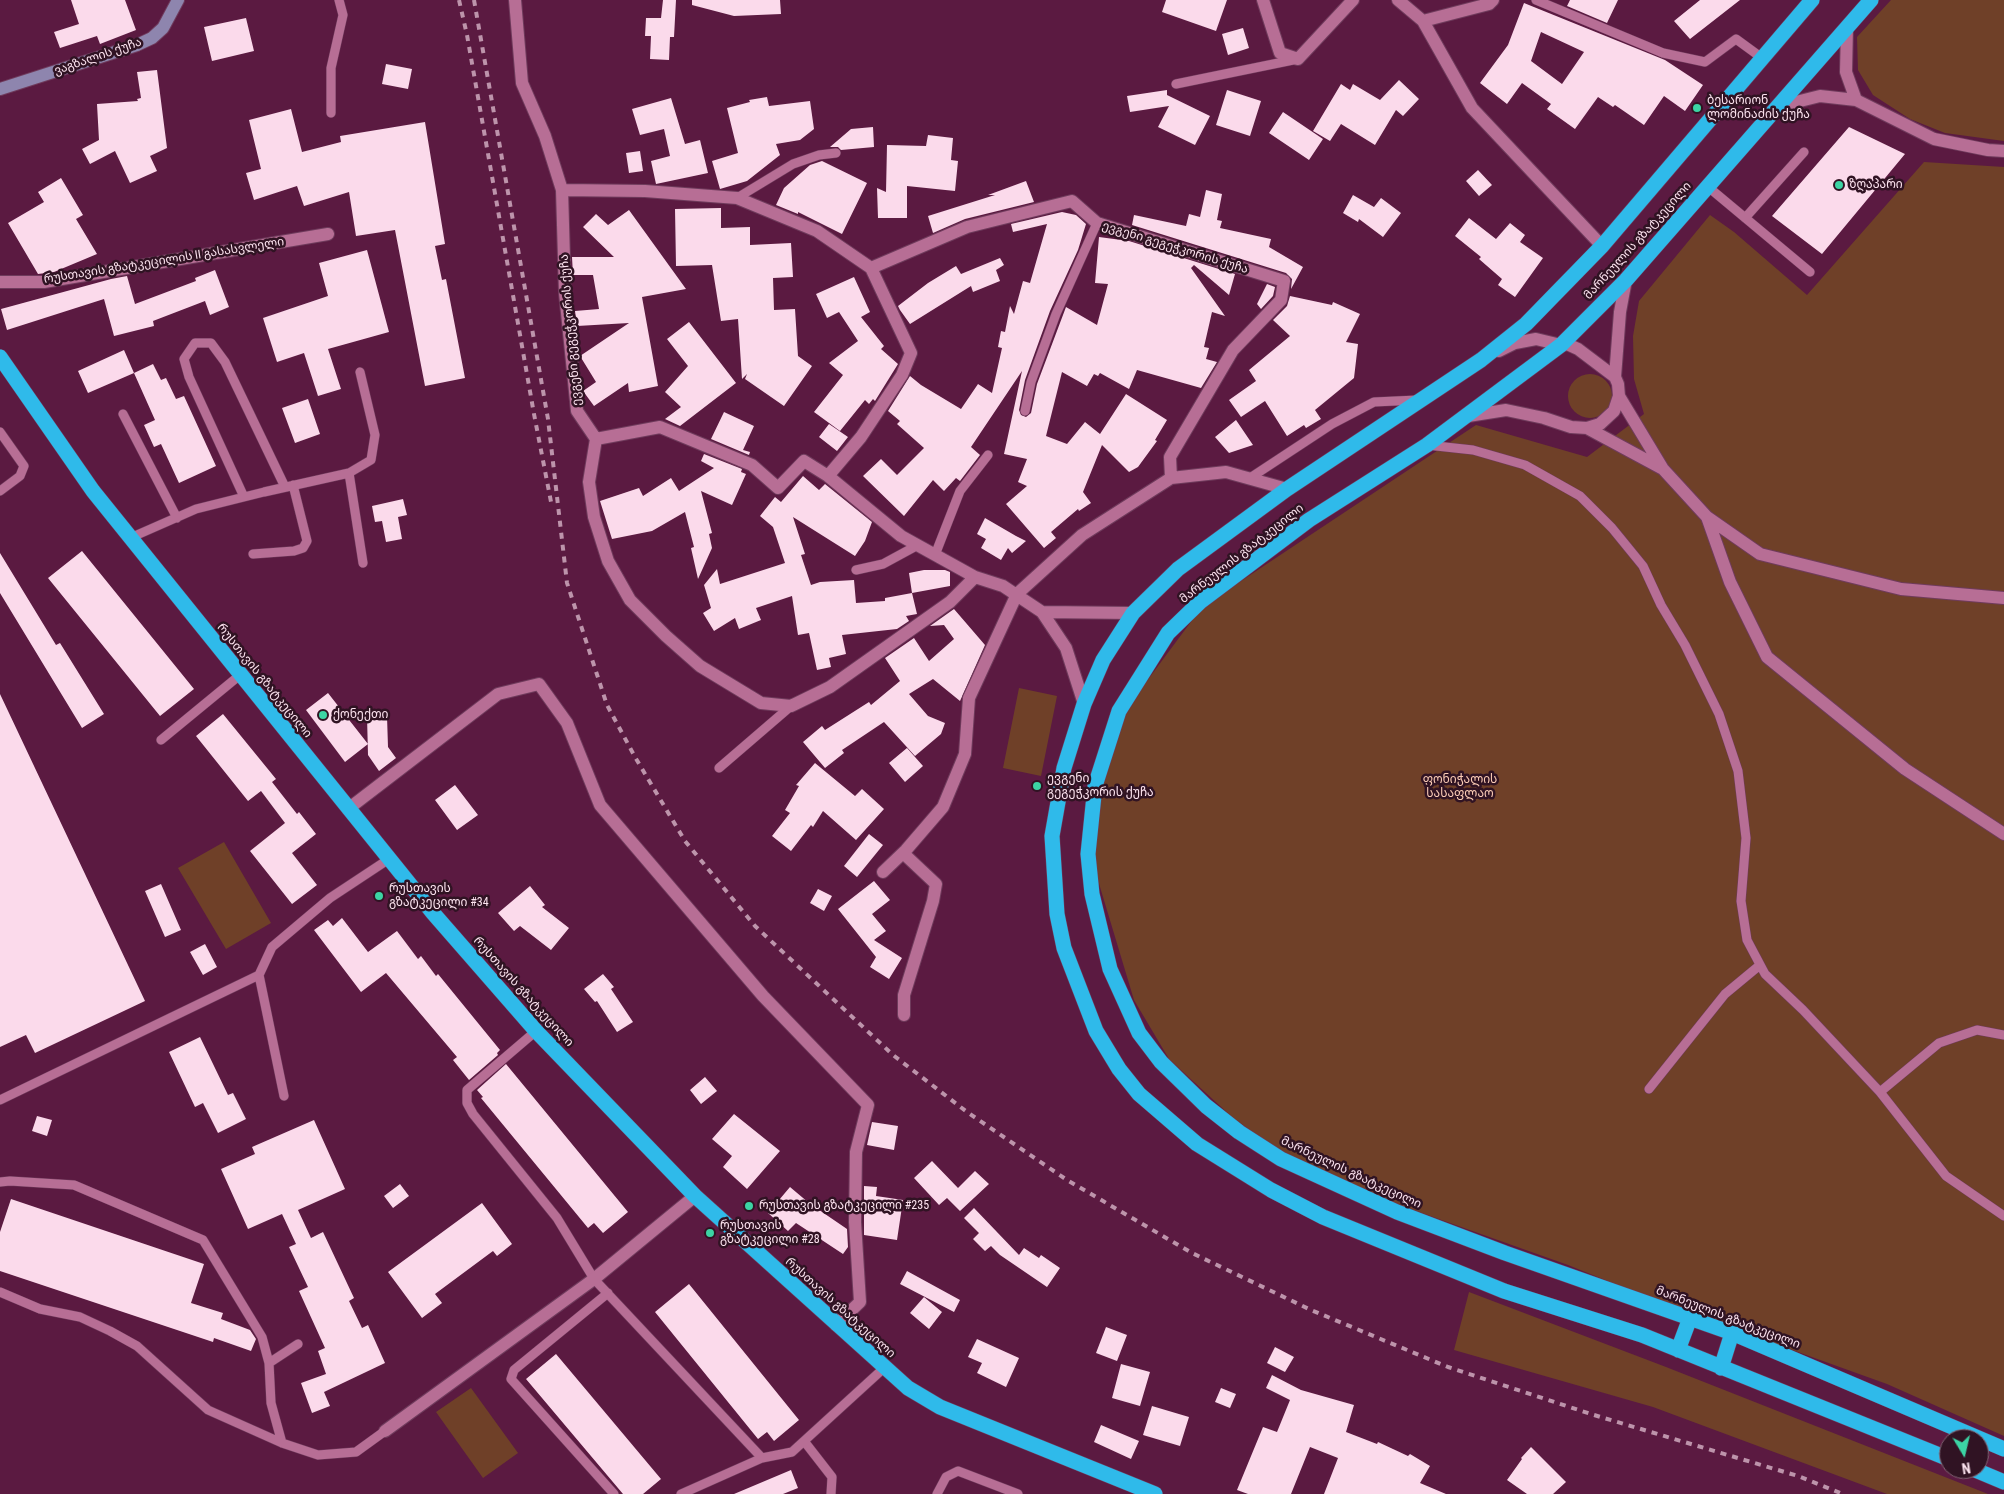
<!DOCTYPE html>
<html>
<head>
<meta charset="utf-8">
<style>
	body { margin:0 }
	#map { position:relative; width:2004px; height:1494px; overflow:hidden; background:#5b1a41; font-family:"Roboto Condensed",sans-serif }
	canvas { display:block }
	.north { position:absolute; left:1939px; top:1429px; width:50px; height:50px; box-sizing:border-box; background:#301323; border:1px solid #826675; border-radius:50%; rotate:171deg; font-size:14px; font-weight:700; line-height:20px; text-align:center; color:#fce3ef }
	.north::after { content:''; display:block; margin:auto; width:18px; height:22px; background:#3cd4a4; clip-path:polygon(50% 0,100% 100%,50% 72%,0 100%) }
</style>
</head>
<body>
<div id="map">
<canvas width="2004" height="1494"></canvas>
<div class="north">N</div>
</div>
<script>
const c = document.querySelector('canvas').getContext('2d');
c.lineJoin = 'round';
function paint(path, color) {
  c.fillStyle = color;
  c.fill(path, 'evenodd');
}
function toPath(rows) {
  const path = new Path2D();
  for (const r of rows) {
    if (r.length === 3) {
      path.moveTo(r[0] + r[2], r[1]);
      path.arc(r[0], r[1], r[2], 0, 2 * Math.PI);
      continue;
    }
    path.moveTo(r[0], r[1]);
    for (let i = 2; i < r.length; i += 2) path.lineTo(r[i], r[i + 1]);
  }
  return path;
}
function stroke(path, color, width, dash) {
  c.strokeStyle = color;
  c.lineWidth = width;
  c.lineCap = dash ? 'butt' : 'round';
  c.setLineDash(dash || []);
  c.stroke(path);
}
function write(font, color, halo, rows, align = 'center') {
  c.font = font + ' "Roboto Condensed","Noto Sans Georgian",sans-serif';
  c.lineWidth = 5;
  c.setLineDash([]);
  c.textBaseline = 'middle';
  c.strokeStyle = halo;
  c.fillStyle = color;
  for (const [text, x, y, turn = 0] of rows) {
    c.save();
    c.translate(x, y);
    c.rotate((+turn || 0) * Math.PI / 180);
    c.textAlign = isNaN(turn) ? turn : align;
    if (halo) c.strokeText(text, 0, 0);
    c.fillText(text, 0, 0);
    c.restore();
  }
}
paint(toPath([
	[1891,0,2004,0,2004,141,1945,133,1910,119,1873,95,1858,70,1857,37],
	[1924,162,2004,167,2004,1436,1887,1384,1667,1305,1568,1265,1360,1191,1276,1149,1232,1117,1169,1059,1134,1000,1094,867,1102,774,1120,717,1202,607,1476,425,1587,457,1644,414,1634,379,1633,336,1639,301,1710,215,1734,232,1807,295],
	[1590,396,22],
	[1019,688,1057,696,1041,776,1003,768],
	[224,842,271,923,226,949,178,868],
	[1469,1292,1666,1367,1988,1494,1887,1494,1653,1407,1454,1350],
	[471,1388,518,1453,483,1478,436,1412]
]), '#6f4028');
paint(toPath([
	[71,0,125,0,136,30,100,44,97,36,60,48,54,32,79,24],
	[663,0,676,0,674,37,670,37,669,60,650,59,651,36,645,36,646,18,661,18],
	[692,0,780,0,781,14,734,16,692,5],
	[1166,0,1227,0,1216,31,1162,12],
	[1570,0,1618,0,1607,23,1567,6],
	[1700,0,1740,0,1690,39,1674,21],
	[1524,3,1665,60,1703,85,1685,111,1664,96,1644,125,1615,105,1613,107,1598,97,1575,129,1547,109,1551,104,1522,83,1507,104,1480,83,1508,45],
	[1541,32,1584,52,1562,84,1531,61],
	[246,18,254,51,212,61,204,27],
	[1243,28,1249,48,1228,55,1222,34],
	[386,64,412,69,408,89,382,84],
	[157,70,167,148,150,156,157,171,130,183,115,151,90,164,82,149,99,140,97,104,138,101,137,99,141,98,137,72],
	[1399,80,1419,99,1403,116,1396,110,1375,145,1341,124,1330,141,1313,131,1341,84,1350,90,1353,84,1380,100],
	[1167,90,1167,95,1210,116,1195,145,1158,127,1169,106,1130,112,1127,96],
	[1227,90,1261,101,1250,136,1216,125],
	[767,97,769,106,810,101,814,129,800,140,776,144,780,155,747,181,720,189,712,161,738,153,727,108,750,102,749,100],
	[671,98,685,144,700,140,708,173,656,184,651,161,670,156,664,129,640,135,632,109],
	[291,109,302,152,341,142,340,136,425,122,445,244,435,246,442,280,446,279,465,378,425,386,395,230,356,236,349,192,304,206,297,186,254,200,246,173,261,169,249,120],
	[1283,112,1323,139,1309,160,1269,133],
	[873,127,874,147,841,150,838,147,830,147,851,129],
	[1849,127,1905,154,1822,254,1772,216],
	[928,135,953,138,951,160,958,161,955,191,907,186,907,218,878,218,877,188,886,192,887,145,926,146],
	[640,151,643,171,629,173,626,153],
	[822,161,867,183,842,234,798,212,798,214,776,205,784,188,810,165],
	[1478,170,1492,185,1479,196,1466,181],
	[61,178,83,215,76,219,97,254,54,272,38,274,8,223,44,202,38,192],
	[1026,181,1034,202,965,219,933,233,928,216,995,195,988,195],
	[1206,190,1222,194,1217,220,1222,221,1220,228,1271,239,1269,247,1303,267,1291,289,1292,279,1286,273,1132,225,1134,215,1186,226,1189,214,1200,217],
	[1353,195,1374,207,1381,198,1401,213,1383,237,1359,219,1358,222,1343,213],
	[721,208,721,228,750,227,750,245,791,243,793,277,773,278,774,310,795,309,798,356,812,366,784,406,745,379,747,374,742,379,738,319,721,321,712,265,676,266,675,209],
	[629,210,686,289,642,297,658,386,629,392,628,383,594,406,583,391,596,382,580,356,629,323,577,326,575,311,599,309,593,275,573,275,572,257,614,257,583,227,596,214,608,225],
	[1062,212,1076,215,1086,224,1078,250,1050,311,1025,380,1019,410,1021,415,1026,417,1031,413,1037,384,1066,307,1097,325,1108,284,1095,283,1099,237,1129,241,1235,274,1229,295,1194,265,1191,268,1225,316,1212,312,1204,347,1209,348,1206,359,1217,362,1201,388,1137,370,1129,389,1100,373,1098,376,1094,374,1087,386,1062,372,1046,436,1067,444,1085,422,1100,434,1126,394,1167,420,1155,440,1157,441,1138,467,1129,472,1102,445,1083,492,1091,503,1079,511,1078,509,1051,532,1056,538,1044,548,1006,504,1027,486,1018,482,1027,459,1004,454,1022,371,971,447,980,455,960,481,956,478,944,491,933,480,904,516,863,476,881,459,897,475,924,448,897,424,900,421,888,411,910,376,921,385,961,409,978,384,992,393,1002,348,998,347,1001,331,1005,332,1010,306,1014,314,1023,281,1030,283,1047,224,1013,232,1011,224],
	[1469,218,1496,239,1510,223,1525,235,1520,242,1543,258,1515,297,1498,285,1502,279,1479,259,1481,257,1455,236],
	[367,250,389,332,328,349,341,389,318,396,304,353,277,362,263,318,328,296,319,263],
	[1000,258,1004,265,996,270,1000,281,973,292,971,286,910,324,900,310,898,306,928,283,956,266,961,274],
	[215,270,229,307,210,315,205,301,153,321,154,326,114,336,104,299,7,330,1,309,111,279,127,276,135,304,196,281,195,278],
	[854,277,870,312,861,317,884,346,881,349,898,364,875,401,873,399,869,404,865,400,840,431,814,412,843,375,829,363,858,341,839,312,827,318,816,294],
	[1267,284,1275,287,1273,296,1261,309,1257,304],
	[1290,296,1332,305,1333,302,1360,314,1346,342,1358,344,1354,378,1315,410,1321,419,1306,428,1304,425,1287,436,1265,401,1241,417,1229,400,1256,381,1249,370,1290,336,1273,320,1287,306],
	[689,322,736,383,680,426,665,419,681,407,665,392,688,366,667,339],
	[124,350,134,373,88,393,78,371],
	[153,364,161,380,166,378,176,399,184,396,216,466,179,483,161,444,154,447,144,425,155,420,134,373],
	[308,399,320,434,295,443,282,408],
	[724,412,754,426,743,450,750,452,749,455,711,439],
	[1236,420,1253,445,1229,453,1215,437],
	[829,424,848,437,837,451,819,437],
	[704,454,742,469,741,472,746,474,732,505,701,491,712,533,709,534,712,548,698,579,691,548,694,547,685,512,652,531,612,539,600,501,639,488,643,496,671,478,679,491,714,468,701,461],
	[803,476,819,490,825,484,872,522,865,541,855,556,793,517,805,554,801,555,811,585,820,582,854,580,856,603,885,601,885,598,912,593,917,614,906,616,909,621,897,629,842,635,846,654,829,658,831,667,817,670,809,633,798,635,792,596,756,608,761,620,739,629,735,618,714,631,703,613,711,608,704,585,717,569,720,584,785,563,773,527,760,516,775,497,781,502],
	[403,499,407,515,398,517,402,539,386,542,382,521,375,522,372,506],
	[985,518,1016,536,1026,541,1012,553,1008,548,1001,560,981,548,986,539,977,534],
	[82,551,194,689,160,716,48,578],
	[0,553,56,645,60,643,104,714,82,728,0,593],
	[924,570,945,570,950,572,950,586,912,593,909,573],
	[954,609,985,645,960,701,933,679,909,694,928,716,945,723,941,734,915,756,884,722,842,750,844,753,825,768,803,742,822,726,825,730,869,702,871,705,900,681,885,658,914,638,929,661,954,639,944,625,930,626],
	[328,693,368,744,345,762,306,710],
	[0,694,145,1001,35,1053,26,1035,0,1047],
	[223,714,276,779,272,782,297,814,299,812,316,834,292,853,317,885,292,904,250,851,285,823,261,791,248,801,196,736],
	[367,716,387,716,388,747,396,758,379,771,368,755],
	[907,748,923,766,905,782,889,763],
	[815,763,855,796,862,789,884,809,856,840,823,811,813,827,811,825,791,851,772,836,790,813,785,810,799,786,796,785],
	[455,785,478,815,457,830,435,800],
	[869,834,883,845,857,877,844,866],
	[874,881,890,900,872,914,886,931,874,940,902,958,889,979,870,967,876,957,838,909],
	[161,884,181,930,165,937,145,891],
	[530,886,545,905,542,907,569,928,551,950,520,926,514,931,498,913],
	[818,889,832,896,824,911,810,903],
	[342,918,368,952,397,931,418,959,421,956,436,976,438,974,500,1050,497,1053,498,1055,469,1080,453,1060,457,1057,386,973,361,992,314,930,328,920,333,926],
	[205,944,217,967,203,975,190,952],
	[603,974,614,987,611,989,633,1022,617,1032,597,1001,595,1002,584,989],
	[200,1037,228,1095,233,1093,246,1119,218,1133,203,1103,195,1107,169,1052],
	[506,1064,628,1212,603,1233,594,1223,588,1228,481,1098,483,1097,477,1090],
	[705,1077,717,1091,701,1104,690,1090],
	[734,1114,780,1151,747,1189,723,1167,732,1156,712,1139],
	[37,1116,52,1120,47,1136,32,1131],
	[314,1120,345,1189,298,1210,311,1238,323,1232,354,1298,349,1301,362,1328,368,1325,385,1363,324,1392,330,1406,312,1413,301,1383,326,1374,318,1351,325,1348,299,1291,308,1287,289,1247,296,1244,282,1214,248,1229,221,1169,255,1154,252,1147],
	[872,1122,898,1126,894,1150,867,1145],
	[932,1161,958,1188,975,1171,989,1184,960,1211,947,1198,939,1205,914,1178],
	[400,1184,409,1196,393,1208,384,1196],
	[864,1186,877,1187,876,1196,903,1200,897,1240,864,1235],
	[790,1187,809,1203,847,1229,848,1247,843,1254,796,1223,788,1231,768,1213],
	[11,1199,204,1264,191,1303,223,1313,221,1319,250,1330,256,1339,251,1351,214,1338,213,1342,0,1271,0,1232],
	[482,1203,512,1244,497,1256,493,1251,435,1294,442,1303,422,1318,388,1272],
	[974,1208,1019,1255,1024,1248,1039,1258,1041,1255,1060,1268,1047,1287,1000,1255,991,1246,985,1251,973,1239,979,1233,964,1218],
	[907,1271,960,1300,954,1312,900,1284],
	[689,1284,799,1420,774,1441,767,1432,758,1439,655,1312],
	[924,1297,942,1312,929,1329,910,1313],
	[1106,1327,1127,1335,1117,1361,1096,1353],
	[977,1339,1019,1358,1006,1387,977,1373,982,1363,968,1357],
	[1275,1347,1294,1357,1285,1372,1267,1363],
	[556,1354,661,1479,643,1494,623,1494,526,1379],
	[1121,1364,1150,1372,1140,1406,1112,1398],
	[1272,1375,1301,1390,1354,1405,1346,1432,1377,1444,1378,1442,1408,1456,1410,1454,1430,1466,1420,1483,1446,1494,1324,1494,1338,1458,1310,1447,1291,1494,1248,1494,1237,1490,1263,1427,1277,1432,1290,1400,1266,1388],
	[1221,1388,1236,1394,1230,1408,1215,1402],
	[1152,1406,1189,1417,1180,1446,1143,1435],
	[1101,1425,1139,1441,1131,1459,1094,1442],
	[1531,1447,1566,1482,1553,1494,1527,1494,1507,1480,1522,1459,1521,1458],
	[791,1470,798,1488,783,1494,734,1494]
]), '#fbdaeb');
const lane = toPath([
	[1536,0,1663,53,1705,62,1736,39,1762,58],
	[1176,84,1298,59],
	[331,113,331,68,343,15,339,0],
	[1707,186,1810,272],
	[737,198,793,164,819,155,836,153],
	[1745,218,1804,152],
	[1025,411,1031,382,1056,314,1097,223],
	[123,414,177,518],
	[0,432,24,466,20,476,0,491],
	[1427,445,1473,450,1525,465,1580,496,1612,528,1643,566,1661,605,1685,645,1719,714,1738,771,1746,838,1741,901,1747,940,1765,974,1803,1010,1880,1092,1946,1176,2004,1216],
	[349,473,363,563],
	[1250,478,1332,424,1374,402,1417,400],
	[244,497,189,377,184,359,195,343,211,343,225,362,285,487],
	[130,538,196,509,264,492,349,473,371,460,375,435,360,372],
	[253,554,294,551,303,548,307,541,293,485],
	[935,555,960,491,988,455],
	[856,570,883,564,918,545],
	[161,740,240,675],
	[719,768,791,706],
	[536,1031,467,1090,467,1103,473,1114,557,1218,594,1279,762,1458,792,1452,884,1368],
	[1649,1089,1725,994,1760,965],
	[1880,1092,1939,1043,1977,1030,2004,1035],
	[284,1096,259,975,272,947,330,898,389,859],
	[0,1100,259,975],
	[0,1182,10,1181,74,1185,203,1240,262,1337,269,1363],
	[0,1292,40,1309,80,1317,110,1331,137,1346,208,1410,282,1443,318,1455,356,1452,385,1431],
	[608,1293,514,1370,511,1379,614,1494],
	[804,1441,832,1477,831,1494],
	[282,1443,271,1403,269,1363,298,1344],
	[681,1494,762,1458],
	[937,1494,946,1477,958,1471,1018,1494]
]);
const street = toPath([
	[515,0,522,83,545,136,562,190,565,293,577,411,596,439,589,482,594,517,608,561,630,600,666,636,700,666,761,703,791,706,830,687,950,602,975,577],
	[1263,0,1280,53,1298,59,1353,0],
	[1398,0,1423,21,1472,108,1602,246],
	[1423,21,1489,4,1493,0],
	[1856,100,1934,139,1988,150,2004,151],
	[1780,106,1820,96,1856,100,1846,72,1847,27],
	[562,190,645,191,737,198,817,231,871,268],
	[871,268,967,227,1072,201,1097,223,1284,281,1281,300,1233,350,1170,457,1171,478],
	[0,282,44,282,328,234],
	[1615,377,1620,312,1626,280],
	[1619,396,1663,469,1707,517,1760,554,1901,589,2004,598],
	[1468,416,1506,410,1544,418,1571,427,1587,428,1600,424,1614,411,1619,396,1618,384,1615,377,1578,349,1567,344,1561,345,1536,339,1515,343,1499,351],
	[1587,428,1663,469],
	[596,439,660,427,752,465,778,488,804,461,828,476,901,536,975,577,1003,586,1042,612,1066,648,1084,704],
	[828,476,861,437,902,375,911,353,871,268],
	[1707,517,1730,582,1767,657,1905,769,2004,834],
	[1042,612,1133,613],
	[348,809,498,694,539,684,567,723,600,805,763,996,868,1105,856,1152,855,1222,860,1302,836,1325],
	[903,853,936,884,933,901,904,995,904,1015],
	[883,872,906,850,943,807,965,754,969,698,1017,594,1082,535,1171,478,1226,472,1287,489],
	[385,1431,594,1279,695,1196]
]);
const secondary = toPath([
	[0,89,137,45,152,38,163,28,178,0]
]);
const highway = toPath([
	[1812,0,1602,246,1526,324,1481,360,1287,489,1178,569,1133,613,1103,660,1084,704,1064,768,1052,836,1057,914,1064,948,1096,1031,1119,1069,1139,1094,1197,1144,1271,1190,1323,1217,1504,1291,1642,1335,1949,1459],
	[1871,0,1626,280,1561,345,1427,445,1309,520,1200,602,1168,633,1119,711,1095,786,1088,854,1092,894,1110,969,1139,1033,1161,1062,1206,1106,1239,1132,1281,1159,1397,1212,1505,1253,1732,1333,2004,1449],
	[0,357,93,491,433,913,536,1031,695,1196,908,1388,940,1407,1155,1494],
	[1678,1350,1690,1318],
	[1721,1368,1732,1333],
	[1973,1469,2004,1482]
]);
stroke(lane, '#6f3b5c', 10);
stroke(street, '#6f3b5c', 14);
stroke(secondary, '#6f3b5c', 14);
stroke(highway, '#6f3b5c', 16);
stroke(lane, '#b76e95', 9);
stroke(street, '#b76e95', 12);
stroke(secondary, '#8e85ae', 12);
stroke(highway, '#2fbaea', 15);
stroke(toPath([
	[459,0,467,35,534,414,552,507],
	[474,0,548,419,567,583,607,705,635,757,685,841,755,926,893,1055,967,1112,1067,1180,1192,1253,1311,1310,1448,1367,1594,1415,1798,1476,1843,1494]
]), '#bd94ab', 4, [6, 6]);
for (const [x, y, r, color] of [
	[1697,108,5,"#3cd4a4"],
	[1839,185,5,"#3cd4a4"],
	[323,715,5,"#3cd4a4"],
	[1037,786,5,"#3cd4a4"],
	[379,896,5,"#3cd4a4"],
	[749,1206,5,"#3cd4a4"],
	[710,1233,5,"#3cd4a4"]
]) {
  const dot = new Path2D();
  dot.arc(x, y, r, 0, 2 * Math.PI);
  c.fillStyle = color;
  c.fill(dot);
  stroke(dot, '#301323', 2);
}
write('12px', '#fce3ef', '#301323', [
	["ვაგზალის ქუჩა",98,57,-19],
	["მარნეულის გზატკეცილი",1638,241,-48],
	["ევგენი გეგეჭკორის ქუჩა",1175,248,17],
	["რუსთავის გზატკეცილის II გასასვლელი",164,261,-9],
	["ევგენი გეგეჭკორის ქუჩა",571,330,-95],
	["მარნეულის გზატკეცილი",1242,554,-38],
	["რუსთავის გზატკეცილი",264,681,51],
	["რუსთავის გზატკეცილი",523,992,48],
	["მარნეულის გზატკეცილი",1351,1173,25],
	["რუსთავის გზატკეცილი",840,1308,42],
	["მარნეულის გზატკეცილი",1728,1318,21]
]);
write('12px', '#fce3ef', '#301323', [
	["ბესარიონ",1707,101],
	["ლომინაძის ქუჩა",1707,115],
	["ზღაპარი",1849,185],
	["ქონექთი",333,715],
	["ევგენი",1047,779],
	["გეგეჭკორის ქუჩა",1047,793],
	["რუსთავის",389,889],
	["გზატკეცილი #34",389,903],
	["რუსთავის გზატკეცილი #235",759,1206],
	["რუსთავის",720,1226],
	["გზატკეცილი #28",720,1240]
], 'left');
write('12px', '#fccdb6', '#301323', [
	["ფონიჭალის",1460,780],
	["სასაფლაო",1460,794]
]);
</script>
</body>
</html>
